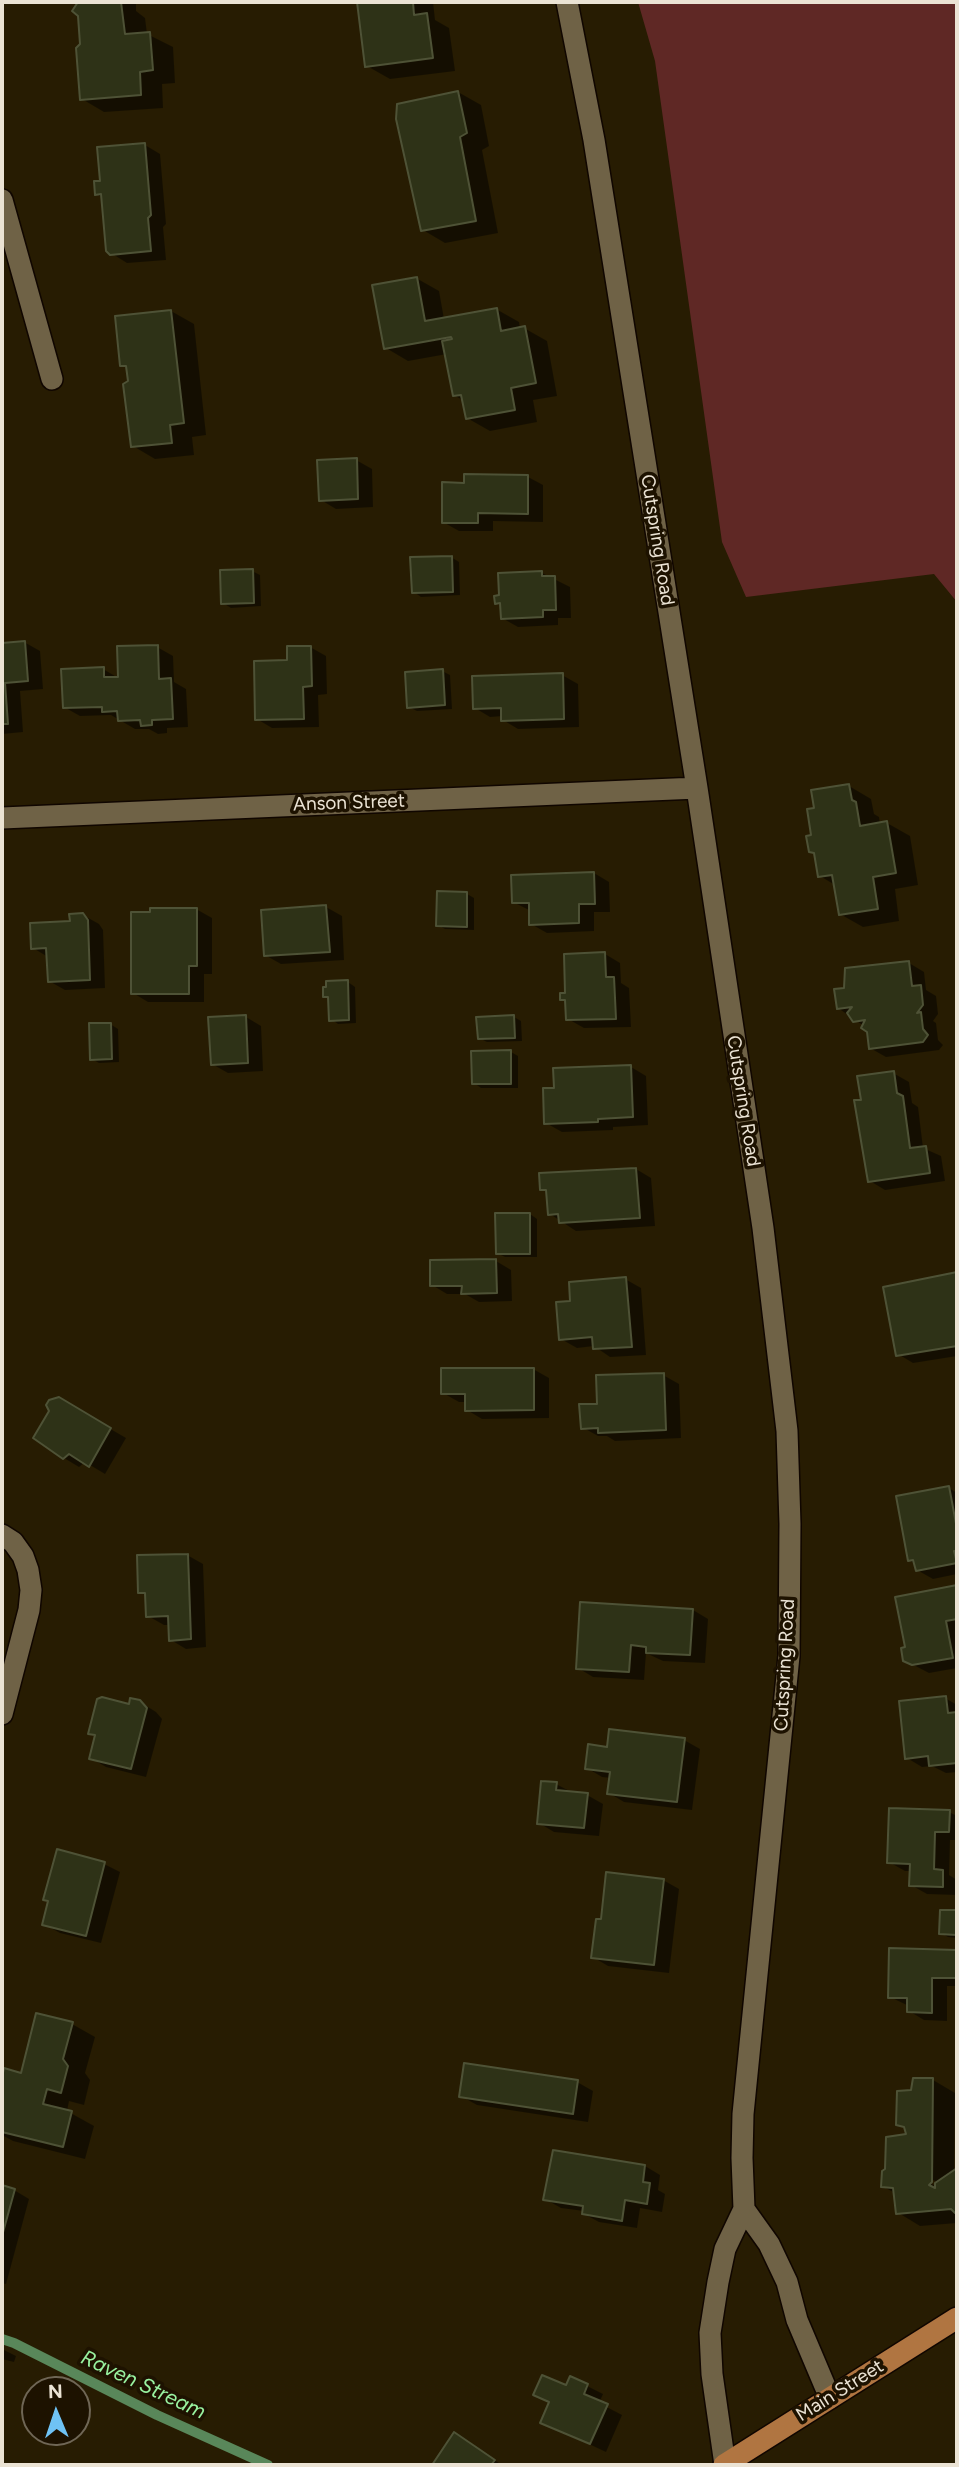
<!DOCTYPE html>
<html>
<head>
<meta charset="utf-8">
<style>
	body { margin:0 }
	#map { position:relative; width:959px; height:2467px; overflow:hidden; background:#271c02; font-family:Figtree,sans-serif }
	canvas { display:block }
	.frame { position:absolute; inset:0; border:4px solid #ebe3d4; pointer-events:none }
	.north { position:absolute; left:21px; top:2376px; width:70px; height:70px; box-sizing:border-box; background:#1d1200; border:2px solid #6f6655; border-radius:50%; rotate:358deg; font-size:19px; font-weight:700; line-height:28px; text-align:center; color:#ebe3d4 }
	.north::after { content:''; display:block; margin:auto; width:24px; height:32px; background:#6fc2f4; clip-path:polygon(50% 0,100% 100%,50% 72%,0 100%) }
</style>
</head>
<body>
<div id="map">
<canvas width="959" height="2467"></canvas>
<div class="frame"></div>
<div class="north">N</div>
</div>
<script>
const c = document.querySelector('canvas').getContext('2d');
c.lineJoin = 'round';
function paint(path, color) {
  c.fillStyle = color;
  c.fill(path, 'evenodd');
}
function toPath(rows) {
  const path = new Path2D();
  for (const r of rows) {
    path.moveTo(r[0], r[1]);
    for (let i = 2; i < r.length; i += 2) path.lineTo(r[i], r[i + 1]);
  }
  return path;
}
function stroke(path, color, width, dash) {
  c.strokeStyle = color;
  c.lineWidth = width;
  c.lineCap = dash ? 'butt' : 'round';
  c.setLineDash(dash || []);
  c.stroke(path);
}
function write(font, color, halo, rows, align = 'center') {
  c.font = font + ' Figtree,sans-serif';
  c.lineWidth = 7;
  c.setLineDash([]);
  c.textBaseline = 'middle';
  c.strokeStyle = halo;
  c.fillStyle = color;
  for (const [text, x, y, turn = 0] of rows) {
    c.save();
    c.translate(x, y);
    c.rotate((+turn || 0) * Math.PI / 180);
    c.textAlign = isNaN(turn) ? turn : align;
    if (halo) c.strokeText(text, 0, 0);
    c.fillText(text, 0, 0);
    c.restore();
  }
}
paint(toPath([
	[638,2,957,2,957,602,934,574,746,597,722,542,655,61]
]), '#5f2825');
paint(toPath([
	[80,2,136,2,136,11,145,18,147,34,173,47,175,83,162,84,163,108,104,112,82,99,82,45,79,15,75,11],
	[359,2,433,2,435,20,449,28,455,71,390,79,367,66],
	[458,92,481,105,489,146,482,150,498,233,445,243,423,230],
	[145,145,160,154,166,224,163,227,166,260,127,263,111,253,103,198,97,194,102,183],
	[416,278,439,291,444,319,496,309,519,322,520,329,524,328,547,341,557,396,533,400,537,422,490,431,467,418,464,401,454,395,447,354,408,361,386,348],
	[171,311,194,324,206,435,192,437,194,455,155,459,133,446,128,369,122,365],
	[356,460,372,469,373,507,336,509,321,500],
	[528,477,543,485,543,522,493,521,493,531,459,531,443,522,466,484],
	[451,557,459,562,460,595,421,597,414,592],
	[252,571,260,575,261,606,231,608,223,603],
	[542,573,570,587,571,618,558,618,558,625,518,627,502,618,502,606,496,603],
	[24,642,40,651,43,689,20,691,23,732,2,734,2,645],
	[157,647,173,656,174,682,186,689,188,727,167,728,167,733,158,734,149,729,135,729,111,715,80,716,64,707,103,669,120,679],
	[310,647,326,656,327,694,318,695,319,727,272,728,257,719,289,662],
	[442,671,450,675,452,709,417,711,409,707],
	[562,675,578,684,579,727,518,729,503,720,503,716,490,717,475,708],
	[849,786,871,799,874,814,879,817,880,824,887,823,910,836,918,885,895,889,899,921,863,927,840,914,835,885,820,876,813,836,816,809],
	[594,873,609,882,610,912,594,912,594,931,547,933,531,924,531,911,513,902],
	[467,894,474,898,474,930,445,929,438,925],
	[326,907,342,916,344,960,281,964,265,955],
	[196,909,212,918,212,974,204,974,204,1002,148,1002,133,993,152,913],
	[83,915,99,924,103,930,105,988,65,990,49,981,48,957,33,948],
	[605,954,620,963,621,983,629,988,631,1027,584,1028,568,1019,567,1002,562,999],
	[909,963,924,972,926,990,936,996,938,1014,933,1021,936,1023,938,1040,943,1045,939,1050,886,1057,870,1048,868,1031,864,1026,838,1008,846,989],
	[348,982,355,987,356,1023,338,1024,331,1019,330,999,325,996],
	[246,1017,261,1026,263,1071,228,1073,212,1064],
	[514,1017,521,1021,522,1041,487,1042,479,1038],
	[110,1024,118,1029,119,1062,99,1063,92,1059],
	[511,1052,518,1056,518,1088,481,1088,474,1083],
	[631,1067,646,1076,648,1125,613,1127,613,1130,562,1132,546,1123,555,1089],
	[893,1073,909,1082,912,1103,918,1107,923,1148,941,1156,945,1181,885,1190,870,1181,863,1101],
	[636,1169,651,1178,655,1226,576,1231,550,1214,548,1193,542,1189],
	[530,1214,537,1219,537,1257,505,1257,497,1253],
	[496,1261,511,1270,512,1301,479,1302,465,1294,447,1294,432,1285],
	[957,1274,957,1356,913,1363,898,1354],
	[625,1279,641,1288,646,1355,610,1357,594,1346,577,1348,561,1339,572,1303],
	[533,1369,549,1378,549,1418,482,1419,467,1410,467,1402,459,1402,443,1393],
	[663,1375,679,1384,681,1438,615,1441,607,1436,598,1436,582,1427,599,1405],
	[59,1399,126,1438,105,1474,85,1462,79,1467,64,1458],
	[949,1488,957,1493,957,1574,933,1579,917,1570,916,1564,909,1560],
	[187,1555,203,1564,206,1647,186,1649,171,1640,170,1625,164,1625,148,1616,147,1596,140,1592],
	[957,1587,957,1668,929,1673,904,1660,907,1649,897,1599],
	[693,1610,708,1619,705,1663,663,1661,646,1653,644,1680,593,1677,578,1668],
	[945,1698,957,1705,957,1772,946,1773,932,1766,922,1767,907,1758],
	[140,1702,156,1712,162,1719,146,1777,106,1767,91,1758,96,1736,90,1733],
	[684,1740,700,1749,692,1810,624,1802,609,1793,611,1778,602,1777,587,1768,609,1749],
	[556,1784,573,1793,587,1795,603,1804,599,1836,554,1832,539,1823],
	[949,1812,957,1816,957,1840,950,1840,949,1875,957,1880,957,1895,927,1894,911,1885,911,1871,905,1871,889,1862],
	[104,1864,120,1872,101,1943,60,1933,44,1924,50,1902,45,1900],
	[663,1880,679,1889,669,1973,608,1966,593,1957,603,1921],
	[942,1912,957,1912,957,1938,948,1937,941,1933],
	[891,1950,957,1951,957,1986,947,1986,947,2021,924,2020,909,2011,909,2006,890,1997],
	[72,2024,95,2037,85,2073,90,2080,84,2105,69,2101,67,2111,94,2126,85,2159,13,2141,2,2135,2,2084,5,2070,22,2075],
	[933,2080,955,2093,954,2172,957,2170,957,2223,920,2226,897,2212,895,2193,882,2186,908,2136,906,2129,898,2124],
	[925,2176,937,2182,937,2187,923,2179],
	[577,2082,593,2091,588,2122,477,2105,461,2096],
	[555,2152,645,2166,660,2175,658,2190,665,2194,662,2212,640,2208,637,2228,599,2222,584,2214,584,2211,561,2208,545,2199],
	[2,2190,14,2190,29,2199,6,2284,2,2283],
	[2,2349,16,2356,14,2362,2,2359],
	[571,2378,603,2394,599,2403,622,2415,606,2452,542,2422,550,2403,536,2394,567,2387],
	[454,2435,469,2444,502,2465,434,2465]
]), '#0007');
stroke(toPath([
	[2,2339,14,2343,157,2415,268,2465]
]), '#59875a', 10);
const building = toPath([
	[78,2,121,2,125,34,150,32,153,70,140,72,141,95,80,100,76,48,80,44,78,16,72,11,78,2],
	[357,2,413,2,414,15,427,13,433,58,365,67,357,2],
	[458,91,467,133,460,137,476,221,421,231,396,119,397,104,458,91],
	[145,143,151,215,148,218,151,251,110,255,106,251,101,194,95,195,94,181,100,181,97,147,145,143],
	[417,277,425,321,497,308,501,331,525,326,536,383,511,388,515,410,466,419,461,395,453,396,442,341,452,339,451,337,384,349,372,285,417,277],
	[171,310,184,423,170,425,172,443,131,447,123,384,128,381,126,366,120,366,115,316,171,310],
	[357,458,358,499,319,501,317,460,357,458],
	[464,474,528,475,528,514,478,513,478,523,442,523,442,482,464,483,464,474],
	[452,556,453,592,412,593,410,557,452,556],
	[253,569,254,603,221,604,220,570,253,569],
	[542,571,542,576,555,576,556,610,543,610,543,617,501,619,500,603,495,604,494,596,499,595,498,573,542,571],
	[25,641,28,681,5,683,8,724,2,724,2,643,25,641],
	[158,645,159,679,171,678,173,719,152,720,152,725,141,726,140,720,118,721,117,711,102,712,102,707,63,708,61,669,104,667,104,677,118,677,117,646,158,645],
	[287,646,311,646,312,686,303,687,304,719,255,720,254,661,287,660,287,646],
	[443,669,445,705,407,708,405,672,443,669],
	[563,673,564,719,501,721,501,708,473,709,472,676,563,673],
	[849,784,852,800,856,802,860,826,887,821,896,873,873,877,878,909,839,915,832,875,818,877,814,853,809,852,806,836,811,835,807,809,814,808,811,790,849,784],
	[594,872,595,904,579,904,579,923,529,925,529,903,512,903,511,875,594,872],
	[437,891,467,892,467,927,436,926,437,891],
	[326,905,330,952,264,956,261,910,326,905],
	[150,908,197,908,197,966,189,966,189,994,131,994,131,912,150,912,150,908],
	[83,913,88,920,90,980,48,982,46,948,31,949,30,923,70,921,69,914,83,913],
	[605,952,606,977,614,977,616,1019,566,1020,565,1000,560,1000,560,993,565,993,564,954,605,952],
	[909,961,912,986,921,985,923,1005,917,1013,921,1012,923,1029,928,1035,923,1042,869,1049,867,1032,861,1028,865,1020,853,1022,847,1013,852,1007,837,1009,834,989,844,988,845,968,909,961],
	[348,980,349,1020,329,1021,328,997,323,997,323,987,326,987,326,981,348,980],
	[246,1015,248,1063,211,1065,208,1017,246,1015],
	[514,1015,515,1038,478,1039,476,1017,514,1015],
	[89,1023,111,1023,112,1059,90,1060,89,1023],
	[511,1050,511,1084,472,1084,471,1051,511,1050],
	[631,1065,633,1117,598,1119,598,1122,544,1124,543,1088,554,1088,553,1068,631,1065],
	[894,1071,897,1093,903,1096,910,1148,926,1146,930,1173,868,1182,854,1100,861,1100,857,1076,894,1071],
	[636,1168,640,1218,559,1223,558,1214,548,1215,546,1190,540,1190,539,1173,636,1168],
	[495,1213,530,1213,530,1254,496,1254,495,1213],
	[496,1259,497,1293,461,1294,462,1286,430,1286,430,1260,496,1259],
	[957,1272,957,1346,896,1356,883,1287,957,1272],
	[626,1277,632,1347,593,1349,592,1337,559,1340,556,1302,570,1301,569,1282,626,1277],
	[441,1368,534,1368,534,1410,465,1411,465,1394,441,1394,441,1368],
	[664,1373,666,1430,598,1433,598,1428,581,1429,579,1404,597,1404,596,1375,664,1373],
	[59,1397,111,1428,89,1467,69,1454,63,1459,33,1438,49,1411,46,1405,49,1400,59,1397],
	[949,1486,957,1529,957,1551,954,1551,957,1563,916,1571,913,1560,908,1561,896,1496,949,1486],
	[188,1554,191,1639,169,1641,168,1616,146,1617,145,1593,138,1593,137,1555,188,1554],
	[957,1585,957,1619,946,1621,953,1658,912,1665,903,1661,901,1648,905,1647,895,1597,957,1585],
	[580,1602,693,1609,690,1655,646,1653,646,1647,631,1645,629,1672,576,1669,580,1602],
	[946,1696,948,1713,957,1712,957,1763,929,1766,928,1756,905,1759,899,1701,946,1696],
	[102,1697,129,1704,130,1698,140,1700,147,1708,131,1769,89,1759,95,1735,88,1734,97,1699,102,1697],
	[609,1729,685,1738,677,1802,607,1794,610,1772,585,1769,588,1744,607,1747,609,1729],
	[541,1781,557,1782,556,1790,588,1793,584,1828,537,1824,541,1781],
	[889,1808,950,1810,949,1832,935,1832,934,1869,943,1870,943,1887,909,1886,910,1864,887,1863,889,1808],
	[57,1849,105,1862,86,1936,42,1925,48,1901,43,1900,57,1849],
	[606,1872,664,1879,654,1965,591,1958,596,1919,601,1919,606,1872],
	[940,1910,957,1910,957,1935,939,1934,940,1910],
	[889,1948,957,1950,957,1978,932,1978,932,2013,907,2012,907,1998,888,1998,889,1948],
	[36,2013,73,2022,63,2059,68,2066,61,2093,47,2089,43,2104,72,2111,63,2147,2,2132,2,2077,4,2068,21,2073,36,2013],
	[464,2063,578,2080,573,2114,459,2097,464,2063],
	[913,2078,933,2078,932,2182,929,2185,935,2188,935,2183,957,2168,957,2212,955,2213,951,2209,896,2214,893,2188,881,2187,882,2171,885,2169,886,2137,906,2134,904,2127,896,2125,897,2091,911,2090,913,2078],
	[553,2150,645,2165,643,2182,650,2183,647,2204,625,2200,622,2221,582,2214,583,2206,543,2200,553,2150],
	[2,2185,15,2189,2,2236,2,2185],
	[542,2375,566,2385,570,2376,588,2384,584,2394,608,2404,590,2444,540,2423,549,2402,533,2395,542,2375],
	[454,2432,495,2460,491,2465,432,2465,454,2432]
]);
paint(building, '#2e3217');
stroke(building, '#4e5236', 2);
const minor = toPath([
	[567,2,594,140,697,788,763,1228,787,1431,790,1524,789,1656,743,2114,742,2158,744,2209,725,2249,718,2282,710,2333,712,2374,725,2465],
	[2,200,52,379],
	[2,818,697,788],
	[2,1535,13,1542,23,1556,28,1570,31,1590,29,1610,2,1714],
	[744,2209,769,2244,787,2282,797,2320,830,2398]
]);
const major = toPath([
	[724,2465,957,2318]
]);
stroke(minor, '#100600', 24);
stroke(major, '#100600', 24);
stroke(minor, '#6f6246', 21);
stroke(major, '#b07541', 21);
write('19px', '#ebe3d4', '#1d1200', [
	["Cutspring Road",657,540,81],
	["Anson Street",349,803,-2],
	["Cutspring Road",743,1101,81],
	["Cutspring Road",785,1665,-87],
	["Main Street",840,2391,-32]
]);
write('italic 21px', '#99f3a0', '#1d1200', [
	["Raven Stream",143,2385,25]
]);
</script>
</body>
</html>
